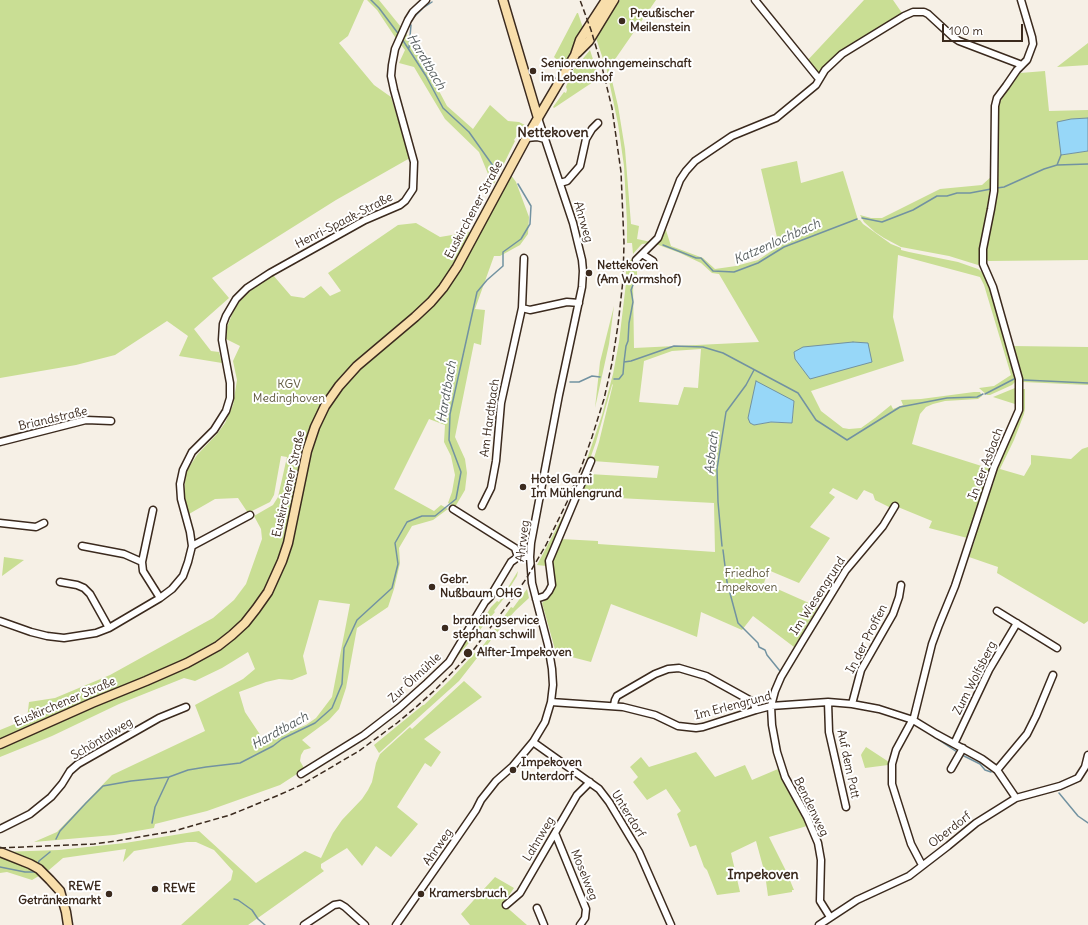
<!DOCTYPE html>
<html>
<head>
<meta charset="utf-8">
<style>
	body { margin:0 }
	#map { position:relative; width:1088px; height:925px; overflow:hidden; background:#f6f0e6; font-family:Delius,sans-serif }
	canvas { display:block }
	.scale { position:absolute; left:942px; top:24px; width:81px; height:18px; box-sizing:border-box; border:2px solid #3b2a1e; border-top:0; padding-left:5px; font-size:12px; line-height:14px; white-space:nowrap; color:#3b2a1e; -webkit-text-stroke:3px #fff; paint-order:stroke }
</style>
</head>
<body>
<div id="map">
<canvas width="1088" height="925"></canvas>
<div class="scale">100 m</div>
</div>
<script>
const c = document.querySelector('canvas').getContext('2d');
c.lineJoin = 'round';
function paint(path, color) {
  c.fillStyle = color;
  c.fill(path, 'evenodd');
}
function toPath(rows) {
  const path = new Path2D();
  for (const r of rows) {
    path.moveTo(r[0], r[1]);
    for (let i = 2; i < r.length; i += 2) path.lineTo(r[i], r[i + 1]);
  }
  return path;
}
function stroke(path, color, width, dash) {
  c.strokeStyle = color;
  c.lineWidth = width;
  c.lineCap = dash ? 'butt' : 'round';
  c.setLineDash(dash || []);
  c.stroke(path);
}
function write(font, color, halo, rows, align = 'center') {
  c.font = font + ' Delius,sans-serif';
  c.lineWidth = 4;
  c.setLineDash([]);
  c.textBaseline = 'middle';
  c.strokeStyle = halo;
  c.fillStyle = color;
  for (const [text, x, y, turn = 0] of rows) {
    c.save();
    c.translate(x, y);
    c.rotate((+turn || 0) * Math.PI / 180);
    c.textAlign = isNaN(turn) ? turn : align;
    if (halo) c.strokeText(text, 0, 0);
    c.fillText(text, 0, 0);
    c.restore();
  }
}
paint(toPath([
	[0,0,364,0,348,36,339,43,374,85,391,97,410,158,336,200,212,278,229,298,194,329,211,351,219,352,222,363,179,356,188,336,167,321,115,355,76,365,0,378],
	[367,0,379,0,405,32,422,59,447,106,473,129,490,105,508,121,519,122,525,125,518,137,516,137,514,140,515,141,493,186,479,152,445,119,414,67,399,63,405,50,395,37,377,10],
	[620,0,656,0,609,68,618,106,625,149,631,224,639,226,637,239,651,242,651,243,642,244,640,246,633,254,632,243,627,243,627,223,624,166,618,124,607,71,596,38],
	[864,0,893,0,902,13,843,52,823,70,818,72,814,70,806,62],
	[577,13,578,13,584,31,573,49,563,67,558,71,559,62,554,57],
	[1088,43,1088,65,1057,67],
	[590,50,599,78,554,108,553,107,564,92,566,93,567,90,566,87,571,73],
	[1045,71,1049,111,1088,110,1088,118,1086,119,1061,155,1088,151,1088,260,988,261,985,257,996,199,997,106,1020,73],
	[797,161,801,183,843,171,858,220,860,220,863,224,891,244,901,248,901,250,909,252,958,262,978,269,982,272,988,283,994,299,1017,380,1012,385,990,395,987,395,979,388,994,386,1011,375,984,285,980,277,898,255,893,317,904,361,811,391,821,411,843,428,849,429,861,428,875,418,891,405,893,409,903,405,901,400,921,399,974,392,980,392,982,396,978,399,945,401,933,404,926,407,920,414,912,444,991,469,987,488,991,489,994,482,992,482,1019,416,1022,389,1025,389,1025,408,1024,414,1014,440,1000,469,1024,476,1031,464,1031,455,1071,459,1082,449,1088,447,1088,621,1084,624,997,573,998,567,969,557,975,540,929,528,932,521,893,505,891,508,875,500,873,494,864,490,857,500,833,488,829,493,835,497,810,527,830,538,799,583,768,570,764,583,818,607,794,647,753,616,742,630,701,612,697,637,672,627,611,604,591,662,556,653,542,603,553,592,554,584,551,561,561,539,598,541,598,544,715,552,714,503,580,496,589,474,657,478,659,466,593,461,599,442,613,384,612,385,596,442,585,473,548,556,546,566,537,565,572,499,583,471,602,415,613,374,619,342,626,283,626,264,632,259,634,259,637,263,637,282,633,283,634,348,759,342,719,274,712,273,701,263,680,253,656,244,665,227,671,246,703,258,715,269,736,266,758,260,779,246,761,169],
	[701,349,698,388,684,387,678,405,639,402,644,361,672,351],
	[794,401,792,423,771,422,754,425],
	[508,171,516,182,529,217,528,234,520,245,500,256,494,256,475,309,485,310,481,345,474,343,455,437,465,459,467,473,465,490,455,507,448,503,452,492,455,475,451,456,444,442,445,425,429,419,394,489,434,511,441,505,448,509,433,520,412,526,399,548,400,563,394,589,388,607,357,628,346,688,339,709,329,720,302,740,311,748,304,750,301,755,300,761,304,768,303,770,280,785,207,811,155,824,154,828,114,835,34,842,57,832,112,775,205,731,195,705,243,679,255,669,248,652,222,668,195,681,184,678,119,704,52,736,0,757,0,730,27,719,29,702,55,698,110,675,213,618,234,600,246,584,262,539,261,529,254,516,273,505,278,497,287,457,281,456,274,495,270,502,248,513,238,498,215,499,189,514,184,494,186,472,197,455,217,434,225,423,233,405,237,380,233,361,240,346,226,339,227,327,233,312,239,302,249,292,273,275,291,296,304,298,321,286,330,296,341,291,328,273,398,225,416,223,440,237,476,231],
	[319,600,350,604,332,697,316,718,306,725,281,735,263,739,245,712,239,692,266,682,279,679,292,680,307,674,303,656],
	[992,176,993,185,989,211,979,254,979,263,978,265,949,256,901,247,884,238,875,232,864,222,860,215,871,218,882,218,940,189,982,185],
	[614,306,609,344,595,408,600,362],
	[1012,346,1088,347,1088,385,1023,382,1021,379],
	[1015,388,1017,388,1018,405,993,397],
	[4,557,24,560,2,576],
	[518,571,517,576,507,592,508,593,494,611,495,612,451,664,471,631,475,633,491,607,497,601,499,602],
	[527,589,529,598,516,610,506,621,459,681,379,753,374,745,423,705,424,705,450,680,481,646,482,647,511,607,513,608],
	[464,681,482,697,424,739,441,752,431,767,425,763,397,807,418,824,391,857,376,846,362,866,347,848,321,864,321,868,324,871,248,925,181,925,231,880,233,871,214,850,196,842,187,842,134,851,123,862,126,849,63,858,49,870,32,880,7,872,0,873,0,852,59,850,125,843,199,831,256,883,305,851,321,858,333,833,342,820,362,799,368,790,372,782,376,763,380,754,410,727,412,729],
	[866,747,889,762,888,765,865,768,861,755,862,753],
	[696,752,715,777,745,765,752,780,778,769,807,826,769,837,786,871,794,890,792,890,792,892,768,896,765,874,756,841,731,853,740,892,717,895,707,870,704,867,696,845,690,847,677,814,681,811,666,789,647,800,633,782,638,777,630,767,641,757,649,767],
	[495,877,514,888,503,904,527,925,470,925,461,914]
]), '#c9de94');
const water = toPath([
	[1088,118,1088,151,1061,155,1057,122,1071,119,1088,118],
	[853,342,868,343,872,362,810,379,795,359,794,352,803,347,853,342],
	[756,381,794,401,792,423,771,422,754,425,750,423,748,418,756,381]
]);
paint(water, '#97d7f8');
stroke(water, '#7292a1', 1);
stroke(toPath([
	[371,0,379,8,400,36],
	[414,17,423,8,432,2],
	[402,39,426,76,443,108,469,132,496,170],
	[409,48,411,25],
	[1057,165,1061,155],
	[997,188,1004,187,1044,169,1057,165,1088,164],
	[862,218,882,222,913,210,937,196,947,196,957,193,970,193,991,189],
	[663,245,696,258,701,258,713,271,734,272,758,263,784,247,857,219],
	[624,362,626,346,628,341,629,323,633,302,631,290,633,285],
	[614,379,619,379,623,374,624,362,631,361,674,346,703,347,723,353,798,393,816,420,847,440,900,407,947,398,977,397,983,394],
	[1024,380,1088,383],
	[570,382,579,382,592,376,600,377],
	[985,394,1014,379],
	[722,546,718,502,717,469,726,412,746,385,754,370],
	[723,550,727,582,738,623,758,643,759,647,765,650,767,655,780,671],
	[930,734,957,752],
	[962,755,980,764,985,770,991,772],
	[1059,793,1078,816,1088,823],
	[152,823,155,807,169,777],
	[56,839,60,831,86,803,103,786,131,781,169,777,188,770,206,767,240,763,273,746,282,739,315,723,332,708,342,684,344,648,357,620,392,588,398,564,395,543,407,522,422,516,435,516,456,499,461,472,449,440,450,414,477,292,487,280,503,266,503,252,521,239,530,224,531,206,518,184],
	[38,864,39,861,50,852],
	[0,867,25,872,35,872,36,870],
	[234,899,238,900,252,910,258,919,265,925]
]), '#7292a1', 1.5);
const minor = toPath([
	[755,0,819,79],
	[527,138,537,137,545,139],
	[560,183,567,181,580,166,586,139,592,129,598,123],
	[642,254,653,261],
	[636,260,658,238,680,180,686,171,695,161,732,136,776,118,816,85,825,70,842,54,904,16,913,12,924,12,928,14,953,37,959,41,1022,65],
	[522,308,530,310,567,302,579,303],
	[0,442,86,420,111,421],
	[482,506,491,488,496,461,501,403,522,308,524,258],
	[453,509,515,548,518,557],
	[153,510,142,562,143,571,160,598],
	[0,523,36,527,44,523],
	[82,546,124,554,142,562],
	[192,546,250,515],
	[60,582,77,585,84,588,90,594,109,628],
	[536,599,545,596,549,591,552,585,549,561,591,461],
	[997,611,1057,648],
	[0,621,31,632,47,636,64,638,96,633,109,628,160,598,172,589,183,576,188,562,192,546,190,532,181,499,180,484,183,470,192,452,214,430,226,411,230,398,230,383,222,340,223,324,226,316,236,299,247,288,270,273,365,220,400,205,405,201,413,189,414,162,394,90,391,76,392,65,395,49,408,20,413,12,426,0],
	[551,702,623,707,655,715,678,726,696,728,703,727,756,710,771,706,828,702,852,704,879,709,913,720,936,734,982,759,997,770,1016,798],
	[828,702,829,732,846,807],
	[852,704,861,670,893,614,899,597,901,585],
	[614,705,615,700,617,696,655,674,668,669,679,668,706,676,753,702,756,710],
	[533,742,599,789,609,802,639,852,671,925],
	[954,744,989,670,1017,623],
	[951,769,963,748],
	[997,770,1027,734,1036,716,1053,675],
	[301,774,364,735,399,708,427,683,449,662,485,602,490,597,511,562,518,557,530,557],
	[0,829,30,814,51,797,62,784,70,771,78,764,159,718,186,707],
	[555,833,586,909,585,918,580,925],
	[922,865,911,844,897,800,892,784,892,764,896,750,914,717,932,644,939,625,955,586,994,467,1019,410,1019,379,993,287,983,264,983,249,991,209,994,191,995,106,997,98,1006,86,1017,70,1027,60,1033,44,1032,37,1021,0],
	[506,905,520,893,577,795,590,782],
	[537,908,544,925],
	[830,917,820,901,821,860,818,843,807,817,785,777,777,752,772,725,771,706,775,691,781,677,802,642,846,570,883,526,895,506],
	[304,925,334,905,340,904,345,907,365,925],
	[396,925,454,842,476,810,481,800,496,781,513,766,533,742,545,722,551,702,553,685,552,669,548,645,532,583,530,557,531,543,559,395,582,287,583,271,582,260,573,223,538,118],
	[819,925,857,900,909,876,948,846,976,823,1016,798,1060,786,1078,778,1085,767,1088,755]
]);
const major = toPath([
	[503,0,538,118],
	[577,53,589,41,614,0],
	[0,744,92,703,146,681,187,663,218,646,232,635,245,623,256,609,268,592,282,561,288,543,307,451,315,427,325,406,339,386,357,366,415,317,431,302,443,288,457,267,528,135,575,55,580,40,606,0],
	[0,852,30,864,39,869,50,880,60,891,66,912,68,925]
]);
stroke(minor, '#3b2a1e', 9);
stroke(major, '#3b2a1e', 11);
stroke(minor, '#fff', 6);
stroke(major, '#f8deab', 8);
stroke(toPath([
	[0,848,94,844,116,841,174,831,230,815,279,795,301,785,359,751,397,723,416,707,435,690,471,653,509,603,526,579,546,545,567,502,581,468,592,437,604,399,612,363,618,325,623,280,624,243,621,172,612,108,602,67,591,30,580,0]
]), '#3b2a1e', 1.5, [6, 3]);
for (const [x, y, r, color] of [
	[622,21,4,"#3b2a1e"],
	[533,71,4,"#3b2a1e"],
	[589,273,4,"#3b2a1e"],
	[523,487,4,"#3b2a1e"],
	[432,587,4,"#3b2a1e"],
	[445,628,4,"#3b2a1e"],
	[468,653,5,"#3b2a1e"],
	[513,770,4,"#3b2a1e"],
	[155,889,4,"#3b2a1e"],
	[109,894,4,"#3b2a1e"],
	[421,894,4,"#3b2a1e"]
]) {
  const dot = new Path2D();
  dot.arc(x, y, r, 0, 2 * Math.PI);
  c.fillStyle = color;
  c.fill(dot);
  stroke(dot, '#fff', 1.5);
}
write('bold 12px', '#3b2a1e', '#fff', [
	["Preußischer",630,14],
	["Meilenstein",630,28],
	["Seniorenwohngemeinschaft",541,64],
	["im Lebenshof",541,78],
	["Nettekoven",597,266],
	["(Am Wormshof)",597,280],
	["Hotel Garni",531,480],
	["Im Mühlengrund",531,494],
	["Gebr.",440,580],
	["Nußbaum OHG",440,594],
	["brandingservice",453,621],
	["stephan schwill",453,635],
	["Alfter-Impekoven",477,653],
	["Impekoven",521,763],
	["Unterdorf",521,777],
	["REWE",101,887,"right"],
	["Getränkemarkt",101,901,"right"],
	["REWE",163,889],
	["Kramersbruch",429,894]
], 'left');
write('12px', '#3b2a1e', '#fff', [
	["Euskirchener Straße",474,210,-62],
	["Henri-Spaak-Straße",344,221,-27],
	["Ahrweg",583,222,74],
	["Am Hardtbach",490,418,-82],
	["Briandstraße",53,419,-13],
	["In der Asbach",986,464,-69],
	["Euskirchener Straße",289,484,-77],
	["Ahrweg",523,541,-83],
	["Im Wiesengrund",818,596,-57],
	["In der Proffen",867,639,-63],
	["Zur Ölmühle",415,678,-43],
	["Zum Wolfsberg",975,678,-63],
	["Euskirchener Straße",65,702,-23],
	["Im Erlengrund",733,706,-15],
	["Schöntalweg",102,739,-31],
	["Auf dem Patt",848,764,78],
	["Bendenweg",811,807,64],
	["Unterdorf",628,814,58],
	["Oberdorf",950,830,-38],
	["Lahnweg",539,839,-59],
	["Ahrweg",438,847,-55],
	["Moselweg",584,875,68]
]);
write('12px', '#5e573c', '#fff', [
	["KGV",289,385],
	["Medinghoven",289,399],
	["Friedhof",747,574],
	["Impekoven",747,588]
]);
write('italic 13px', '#575e5f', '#fff', [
	["Hardtbach",426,62,59],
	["Katzenlochbach",777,242,-24],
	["Hardtbach",447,392,-80],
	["Asbach",712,453,-84],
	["Hardtbach",280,731,-29]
]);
write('bold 14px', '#3b2a1e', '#fff', [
	["Nettekoven",553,133],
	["Impekoven",763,875]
]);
</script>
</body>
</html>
